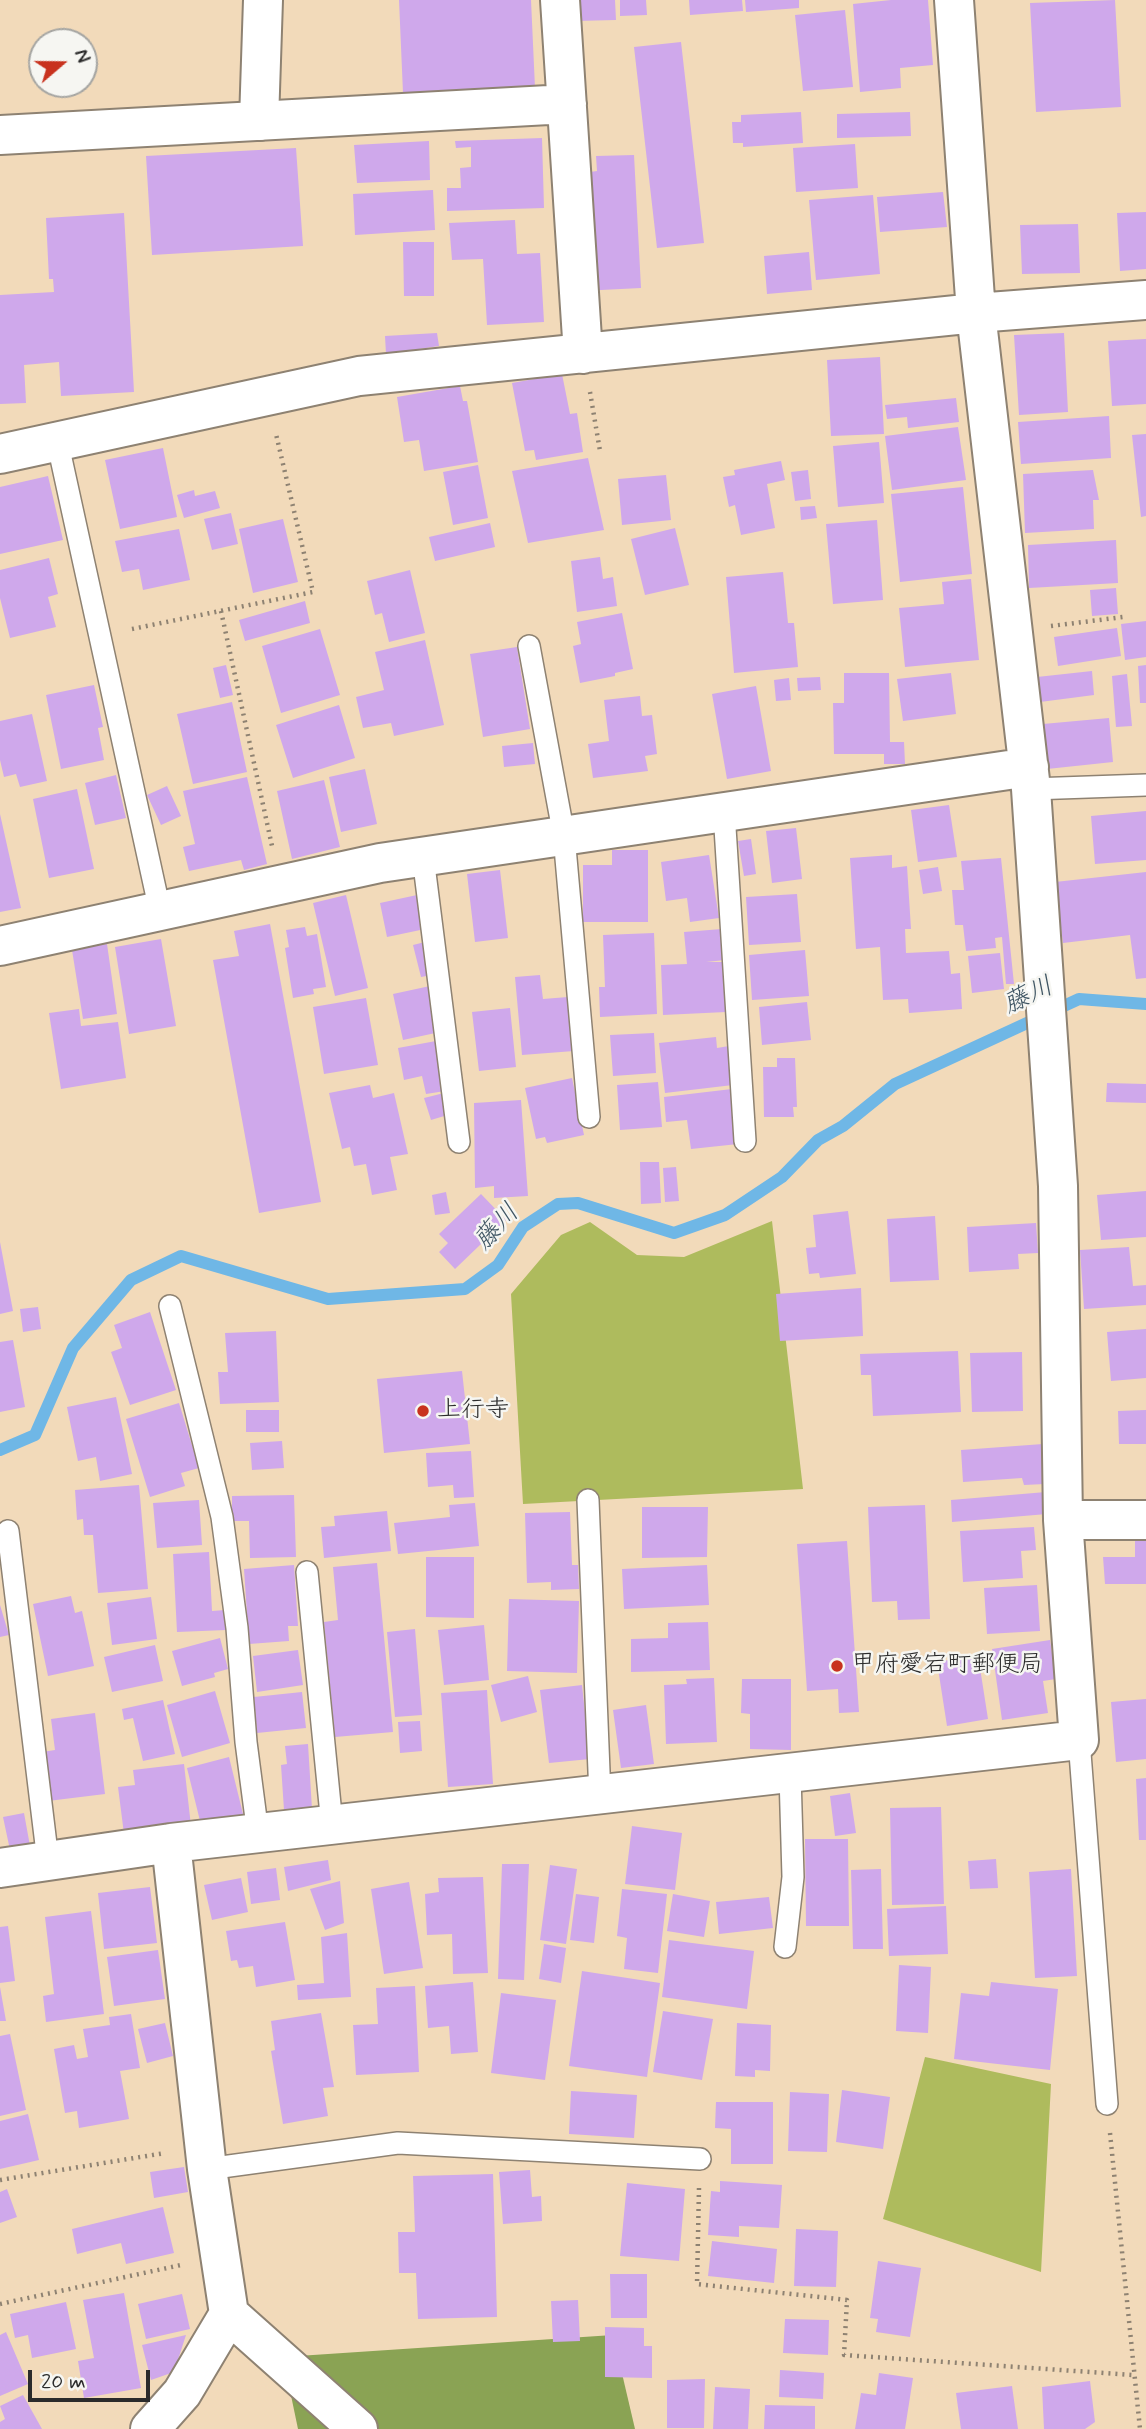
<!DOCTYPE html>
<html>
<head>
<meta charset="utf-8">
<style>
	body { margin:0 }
	#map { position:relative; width:1146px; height:2429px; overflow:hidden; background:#f2daba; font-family:Mynerve,sans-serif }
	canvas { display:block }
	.north { position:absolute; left:28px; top:28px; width:70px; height:70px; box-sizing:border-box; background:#f6f6f2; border:2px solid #a5a5a2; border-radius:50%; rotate:70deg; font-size:19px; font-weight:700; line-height:28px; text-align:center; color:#2b2b2b }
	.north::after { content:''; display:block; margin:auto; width:24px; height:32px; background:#c8321e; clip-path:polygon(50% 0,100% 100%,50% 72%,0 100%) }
	.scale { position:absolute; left:28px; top:2370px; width:122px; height:32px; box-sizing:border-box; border:4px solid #2b2b2b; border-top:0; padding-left:9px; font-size:21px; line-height:24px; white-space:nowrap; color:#2b2b2b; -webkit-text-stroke:5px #f6f6f2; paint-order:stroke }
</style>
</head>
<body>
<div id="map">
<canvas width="1146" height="2429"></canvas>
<div class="north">N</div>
<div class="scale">20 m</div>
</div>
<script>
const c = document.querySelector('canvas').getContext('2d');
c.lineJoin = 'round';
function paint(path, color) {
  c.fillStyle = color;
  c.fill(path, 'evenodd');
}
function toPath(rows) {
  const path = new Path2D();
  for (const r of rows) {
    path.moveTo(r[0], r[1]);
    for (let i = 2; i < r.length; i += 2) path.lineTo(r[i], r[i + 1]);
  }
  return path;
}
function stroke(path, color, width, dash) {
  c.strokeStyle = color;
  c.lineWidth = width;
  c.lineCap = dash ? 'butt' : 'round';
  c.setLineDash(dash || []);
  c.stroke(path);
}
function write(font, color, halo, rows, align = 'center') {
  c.font = font + ' Mynerve,"Klee One",sans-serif';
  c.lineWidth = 5;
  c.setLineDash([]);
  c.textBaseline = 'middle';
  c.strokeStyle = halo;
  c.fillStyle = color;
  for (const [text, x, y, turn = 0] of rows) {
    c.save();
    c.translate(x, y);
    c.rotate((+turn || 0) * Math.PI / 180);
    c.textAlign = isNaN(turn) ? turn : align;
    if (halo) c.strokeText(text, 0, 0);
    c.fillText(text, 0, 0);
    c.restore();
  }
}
paint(toPath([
	[772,1221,803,1489,523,1504,511,1294,561,1235,590,1222,637,1255,684,1257],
	[925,2057,1051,2084,1041,2272,883,2219]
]), '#aebb5d');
paint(toPath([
	[613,2335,635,2429,298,2429,283,2357]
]), '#8aa354');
stroke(toPath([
	[0,1450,35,1435,73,1348,131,1280,181,1256,328,1299,465,1289,498,1265,523,1227,558,1204,578,1203,674,1233,725,1215,782,1177,818,1140,843,1126,895,1084,1079,999,1146,1004]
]), '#6fb7e6', 12);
paint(toPath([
	[399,0,531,0,535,88,403,93],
	[575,0,615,0,616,20,575,21],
	[620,0,646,0,647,15,620,16],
	[689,0,742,0,743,11,690,15],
	[745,0,799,0,799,8,746,12],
	[891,0,928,0,933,65,900,68,901,88,860,92,853,4],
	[1115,0,1121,107,1036,112,1030,3],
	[845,10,853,87,803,91,795,15],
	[681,42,704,243,657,248,634,47],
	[801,112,803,143,743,147,743,143,733,143,732,122,741,122,741,115],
	[910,112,911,136,837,138,837,114],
	[542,138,544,208,447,211,447,188,461,188,460,168,471,167,471,147,456,148,455,141],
	[429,141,430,180,357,183,354,145],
	[855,144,858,188,796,192,793,148],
	[296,148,303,246,152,255,146,156],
	[634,155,641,288,581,291,590,172,597,171,596,156],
	[433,190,435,230,355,235,353,194],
	[943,192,947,227,880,232,877,197],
	[873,195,880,274,816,280,809,200],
	[1146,212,1146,269,1120,271,1117,213],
	[124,213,134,392,61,396,59,362,24,365,26,403,0,404,0,295,54,292,53,279,49,279,46,218],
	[515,220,517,254,540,253,544,322,487,325,483,259,452,260,449,223],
	[1078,224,1080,273,1022,274,1020,225],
	[403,242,434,242,434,296,404,296],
	[809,252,812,290,767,294,764,256],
	[437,333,439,346,386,354,385,336],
	[1064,333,1068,412,1019,415,1014,335],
	[1146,339,1146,404,1112,406,1108,341],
	[880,357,884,434,831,436,827,360],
	[562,374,570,414,577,413,583,452,536,460,534,450,525,451,512,383],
	[460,386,463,401,467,401,478,462,424,471,419,440,404,442,397,397],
	[956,398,959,422,908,428,907,417,887,419,885,405],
	[1109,416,1111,458,1021,464,1018,422],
	[958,427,966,480,892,490,885,436],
	[1146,434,1146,516,1141,517,1132,435],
	[879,442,884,503,838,507,833,446],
	[163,448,177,517,120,529,105,460],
	[588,458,604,530,528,543,512,471],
	[781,461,785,480,767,484,775,528,741,535,735,505,729,507,723,477,735,475,734,470],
	[478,465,488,518,453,525,443,472],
	[808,470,811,499,795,501,791,472],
	[1093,470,1099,500,1093,500,1094,529,1025,533,1023,474],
	[666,475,671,520,622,525,618,479],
	[48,476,63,540,0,554,0,487],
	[963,487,972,574,900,582,891,494],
	[194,490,195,496,215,491,220,508,184,518,177,495],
	[815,506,817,518,801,520,800,507],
	[231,513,238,544,212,550,204,519],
	[283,519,298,582,253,593,239,529],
	[877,520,883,600,833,604,826,524],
	[490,523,495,547,435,561,429,537],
	[675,528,689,585,645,595,631,539],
	[179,529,190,580,143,590,139,569,122,572,115,541],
	[1116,540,1118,583,1029,588,1028,545],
	[600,557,603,579,613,577,617,606,577,612,571,561],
	[49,558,58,594,48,597,56,627,10,638,0,598,0,570],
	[410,570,425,633,389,642,382,613,375,615,367,581],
	[783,572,788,623,794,623,798,667,734,673,726,577],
	[971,579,979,660,905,667,899,608,944,604,942,582],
	[1116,588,1118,614,1092,616,1090,590],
	[305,601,310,623,245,641,239,620],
	[622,613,633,669,615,673,615,676,580,683,573,646,581,644,577,622],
	[1146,621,1146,657,1125,660,1121,624],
	[1117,628,1121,656,1058,666,1054,637],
	[320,629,340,695,281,713,262,646],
	[425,640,444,725,394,736,391,723,363,728,356,697,384,690,375,652],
	[517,647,530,729,483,737,470,654],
	[226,665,233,695,220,698,213,668],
	[1146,665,1146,703,1140,703,1138,666],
	[1092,671,1094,695,1040,702,1037,677],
	[844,673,889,673,890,742,904,742,905,764,884,764,884,754,834,754,833,703,844,703],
	[951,673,956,714,903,721,897,679],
	[1127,674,1132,726,1116,727,1112,676],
	[820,677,821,690,798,691,797,678],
	[789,678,791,700,776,701,774,680],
	[94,685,103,727,98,728,104,760,61,769,46,695],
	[756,686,771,771,727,779,712,694],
	[640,696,642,716,652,715,657,754,645,756,648,771,593,778,588,744,609,741,604,700],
	[232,702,247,772,193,784,177,714],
	[339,705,355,758,293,778,276,725],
	[32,714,47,781,20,787,16,774,4,777,0,760,0,721],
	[1109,718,1113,762,1047,769,1043,724],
	[533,743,535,764,504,767,502,746],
	[365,769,377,824,341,832,329,777],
	[116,775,126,818,95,825,85,783],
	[247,777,267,864,244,870,241,860,189,871,183,847,195,844,183,791],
	[324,780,340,847,292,859,277,791],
	[167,786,181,816,161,825,147,795],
	[77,789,94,869,49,878,33,799],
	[949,805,957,857,918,862,911,810],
	[1146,811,1146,860,1095,864,1091,816],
	[0,814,21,908,0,912],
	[796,828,802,879,772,883,766,831],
	[751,839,756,874,744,876,738,841],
	[612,850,648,850,648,922,583,922,583,865,612,865],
	[709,855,719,918,690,922,687,898,666,901,661,862],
	[892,855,892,868,907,866,911,929,905,929,906,953,949,951,951,974,960,973,962,1009,909,1013,908,999,883,1000,880,947,856,949,850,858],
	[1001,858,1014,984,1006,984,1002,937,995,938,996,948,966,951,963,925,955,925,952,890,964,890,961,861],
	[938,867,942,891,923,894,919,870],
	[500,870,508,938,475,942,467,874],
	[1146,872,1146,978,1136,979,1130,935,1063,943,1055,882],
	[797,894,801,942,749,945,746,897],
	[346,895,368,988,335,996,313,903],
	[417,895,425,929,387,937,380,903],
	[270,924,321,1202,259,1213,213,960,239,956,234,931],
	[305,927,307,936,317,934,326,987,313,989,314,994,293,998,285,948,289,947,286,930],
	[722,929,725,960,706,962,724,962,726,1012,663,1015,661,965,687,964,684,932],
	[654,933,657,1014,600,1017,599,987,605,987,603,935],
	[161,939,176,1026,129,1034,115,947],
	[425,942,432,975,421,977,413,945],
	[107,944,117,1014,83,1019,72,950],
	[805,950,809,996,752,1000,749,955],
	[1000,953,1004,989,972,993,968,956],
	[540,975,543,999,568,997,574,1051,522,1055,515,977],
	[430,986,440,1032,403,1040,393,994],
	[366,998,378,1065,324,1074,313,1007],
	[807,1002,811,1040,762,1045,759,1007],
	[510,1008,516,1067,479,1071,472,1012],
	[79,1009,81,1026,118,1022,126,1078,61,1089,49,1013],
	[654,1033,656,1073,613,1076,610,1035],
	[716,1037,717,1048,729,1046,733,1085,665,1093,659,1043],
	[436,1041,445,1091,426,1094,422,1076,404,1080,398,1048],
	[777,1058,795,1058,797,1107,793,1107,794,1117,764,1117,763,1067,777,1067],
	[572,1078,584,1135,547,1143,545,1137,536,1139,525,1088],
	[658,1082,662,1127,620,1130,617,1085],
	[1107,1083,1146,1084,1146,1103,1106,1102],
	[370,1085,373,1098,394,1093,408,1154,390,1157,397,1190,372,1195,366,1164,354,1166,350,1147,342,1149,329,1093],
	[732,1089,738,1144,691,1149,687,1120,666,1122,664,1097],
	[444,1093,451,1114,431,1120,424,1098],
	[521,1100,528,1196,494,1198,494,1186,475,1188,474,1103],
	[640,1162,659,1162,661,1203,641,1204],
	[676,1167,679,1201,665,1202,663,1168],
	[1146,1191,1146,1237,1101,1240,1097,1195],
	[446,1192,450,1213,435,1215,432,1195],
	[481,1194,506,1220,455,1269,439,1252,448,1243,439,1234],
	[848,1211,856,1274,820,1278,819,1273,809,1274,806,1248,816,1247,813,1215],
	[935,1216,939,1280,890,1282,887,1219],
	[1036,1223,1038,1253,1018,1254,1019,1269,969,1272,967,1227],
	[0,1242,13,1311,0,1314],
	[1129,1247,1133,1286,1146,1285,1146,1305,1084,1309,1080,1250],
	[861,1288,863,1336,780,1341,776,1294],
	[38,1307,41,1329,23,1332,20,1309],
	[150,1312,176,1390,130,1405,111,1352,122,1348,114,1325],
	[1146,1329,1146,1378,1111,1381,1107,1332],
	[276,1331,279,1402,220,1404,218,1372,228,1372,225,1333],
	[13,1340,25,1407,0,1412,0,1342],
	[958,1351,961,1412,873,1416,871,1375,861,1375,860,1354],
	[1022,1352,1023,1411,972,1412,970,1353],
	[462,1371,470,1444,384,1453,377,1379],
	[116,1397,132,1474,100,1481,96,1457,78,1461,67,1407],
	[179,1403,199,1468,181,1473,185,1486,150,1497,126,1419],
	[246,1410,279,1410,279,1432,246,1432],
	[1146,1410,1146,1444,1119,1444,1118,1411],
	[282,1441,284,1468,252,1470,250,1443],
	[1043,1444,1045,1484,1024,1485,1022,1478,963,1482,961,1450],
	[471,1451,474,1497,454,1498,453,1485,428,1487,426,1453],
	[139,1485,148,1589,98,1593,93,1535,84,1535,83,1519,77,1520,75,1490],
	[1046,1492,1047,1514,952,1522,951,1500],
	[294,1495,296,1557,250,1558,249,1521,232,1521,232,1496],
	[199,1500,202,1545,157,1548,153,1503],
	[475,1503,479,1546,398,1554,394,1523,450,1517,449,1505],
	[925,1505,930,1619,898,1620,897,1601,872,1602,868,1507],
	[642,1507,708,1507,707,1557,642,1558],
	[387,1511,391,1551,324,1558,321,1527,335,1526,334,1516],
	[570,1512,572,1565,578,1565,579,1589,551,1590,551,1582,527,1583,525,1513],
	[1034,1527,1036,1550,1021,1551,1023,1578,963,1582,960,1531],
	[1135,1533,1146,1533,1146,1584,1105,1584,1103,1557,1135,1557],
	[847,1541,859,1712,839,1713,838,1689,807,1691,797,1544],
	[209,1552,212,1611,225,1610,226,1630,177,1632,173,1554],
	[426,1557,474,1557,474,1618,426,1617],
	[377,1563,393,1732,335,1737,324,1622,338,1620,333,1567],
	[294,1565,298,1626,288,1626,289,1641,249,1644,244,1569],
	[707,1565,709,1605,624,1609,622,1569],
	[1037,1585,1040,1631,987,1634,984,1588],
	[71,1596,75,1613,82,1611,94,1666,48,1676,33,1604],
	[151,1597,157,1639,112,1645,107,1603],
	[509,1599,579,1601,577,1673,507,1671],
	[0,1605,9,1635,0,1637],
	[708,1622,710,1670,631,1672,631,1639,668,1638,668,1623],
	[484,1625,489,1680,444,1685,438,1630],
	[415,1629,422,1715,395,1717,387,1632],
	[220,1638,228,1669,214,1673,215,1677,182,1686,172,1651],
	[1050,1640,1056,1679,1043,1681,1048,1713,1002,1720,992,1649],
	[155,1645,163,1681,112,1692,104,1657],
	[298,1650,303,1685,257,1692,253,1656],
	[978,1655,988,1719,947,1726,937,1662],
	[528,1676,537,1712,501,1722,491,1685],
	[714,1678,717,1742,666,1744,664,1685,687,1684,686,1679],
	[742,1679,791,1679,791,1750,750,1749,750,1714,741,1713],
	[582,1685,590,1759,549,1763,540,1690],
	[487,1690,493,1784,448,1787,441,1693],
	[215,1691,230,1743,182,1757,167,1705],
	[302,1692,306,1728,257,1733,254,1697],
	[1146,1699,1146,1759,1116,1762,1111,1702],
	[163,1700,175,1754,143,1761,133,1718,124,1720,122,1709],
	[646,1705,654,1764,621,1768,613,1710],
	[95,1713,105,1794,48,1801,42,1752,55,1750,51,1719],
	[420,1721,422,1751,400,1753,398,1722],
	[308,1744,312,1809,284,1810,281,1765,287,1764,285,1746],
	[229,1757,243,1814,201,1825,187,1768],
	[184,1764,191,1826,124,1834,118,1787,135,1785,133,1770],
	[1146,1778,1146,1840,1139,1840,1136,1779],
	[850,1793,856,1833,835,1836,830,1796],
	[941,1807,944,1904,892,1905,890,1808],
	[24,1813,30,1846,10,1850,3,1817],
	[632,1826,682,1833,675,1890,625,1884],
	[805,1839,848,1839,849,1926,806,1926],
	[996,1859,998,1888,970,1889,968,1861],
	[328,1860,331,1880,288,1891,284,1867],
	[502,1864,529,1864,524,1980,498,1979],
	[550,1865,577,1869,566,1944,540,1940],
	[276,1868,280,1900,251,1904,247,1872],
	[881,1869,883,1949,853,1949,851,1870],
	[1071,1869,1077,1976,1035,1978,1029,1872],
	[483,1877,488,1973,453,1974,452,1934,427,1935,425,1894,439,1892,438,1878],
	[241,1878,248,1912,212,1920,204,1885],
	[340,1881,344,1923,325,1930,310,1889],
	[409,1882,423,1968,384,1974,371,1889],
	[150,1887,157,1943,104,1949,98,1893],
	[622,1889,667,1894,658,1973,624,1969,627,1938,617,1936],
	[576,1894,599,1897,594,1943,570,1940],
	[673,1894,710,1901,704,1937,667,1931],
	[769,1897,773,1928,719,1934,716,1902],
	[946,1906,948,1954,889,1956,887,1909],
	[91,1911,104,2014,46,2022,43,1996,54,1994,45,1917],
	[285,1922,295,1980,256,1987,253,1966,239,1968,237,1960,231,1961,226,1931],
	[8,1926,15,1981,0,1983,0,1927],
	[347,1933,351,1997,298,2000,297,1985,324,1983,321,1937],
	[669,1940,754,1951,747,2009,662,1997],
	[544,1944,566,1948,561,1983,539,1979],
	[158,1950,165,1999,114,2006,107,1957],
	[899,1965,931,1967,928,2033,896,2031],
	[582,1971,660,1983,647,2077,569,2066],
	[473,1982,478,2052,451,2054,449,2026,428,2028,425,1986],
	[991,1982,1058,1989,1050,2070,954,2059,961,1993,989,1996],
	[415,1986,419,2072,356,2075,353,2025,378,2024,376,1988],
	[0,1987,6,2021,0,2021],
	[501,1993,556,2000,545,2080,491,2073],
	[663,2011,713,2019,702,2080,653,2072],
	[321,2013,334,2087,323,2088,328,2116,283,2124,271,2051,275,2050,271,2021],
	[131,2014,140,2068,120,2071,129,2119,79,2128,77,2111,65,2113,54,2049,74,2045,77,2059,88,2057,83,2029,110,2025,109,2017],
	[165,2023,173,2056,147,2063,138,2029],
	[737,2023,771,2025,770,2071,755,2070,755,2077,735,2076],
	[10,2034,26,2110,0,2116,0,2036],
	[842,2090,890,2097,883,2149,836,2142],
	[571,2091,637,2095,634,2138,569,2134],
	[790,2092,829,2094,827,2152,788,2151],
	[716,2102,773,2102,773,2164,731,2164,731,2129,715,2128],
	[28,2114,39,2160,0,2169,0,2121],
	[184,2167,188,2192,154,2198,150,2172],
	[530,2170,532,2197,541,2196,542,2221,503,2224,499,2172],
	[493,2174,497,2317,418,2319,416,2273,399,2273,398,2232,415,2232,413,2176],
	[720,2181,782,2185,779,2228,739,2226,739,2237,708,2235,711,2191,720,2192],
	[627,2183,685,2189,679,2261,620,2256],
	[7,2189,17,2217,0,2223,0,2192],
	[163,2207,174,2253,126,2264,121,2243,77,2254,72,2229],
	[796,2229,838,2231,836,2287,794,2286],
	[712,2241,777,2249,774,2283,708,2276],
	[878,2261,921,2268,910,2337,876,2332,878,2319,870,2318],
	[610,2274,647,2274,647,2318,611,2318],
	[124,2293,141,2388,84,2398,78,2361,94,2358,83,2300],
	[182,2294,190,2329,146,2339,138,2304],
	[578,2300,580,2341,553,2342,551,2301],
	[66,2302,76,2349,32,2358,28,2335,15,2338,10,2314],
	[785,2319,829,2320,828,2355,783,2353],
	[605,2327,644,2328,644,2346,652,2346,652,2378,605,2377],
	[6,2332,28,2384,0,2396,0,2335],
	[186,2335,174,2372,151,2380,142,2345],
	[780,2370,824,2373,823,2399,779,2397],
	[879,2373,913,2378,905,2429,855,2429,861,2393,876,2395],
	[705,2379,704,2428,667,2428,667,2380],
	[1090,2381,1095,2422,1085,2429,1044,2429,1042,2387],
	[1012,2386,1018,2429,961,2429,956,2393],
	[715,2387,750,2389,748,2429,713,2429],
	[23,2395,42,2429,0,2429,0,2422,5,2419,0,2406],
	[765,2405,815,2406,815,2429,764,2429]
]), '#cfa8eb');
const lane = toPath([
	[57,440,160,911],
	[529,646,564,836,589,1117],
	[1031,789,1146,785],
	[724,812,745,1141],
	[423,857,459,1142],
	[170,1306,222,1517,237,1628,246,1742,258,1834],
	[588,1500,600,1796],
	[8,1531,48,1861],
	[307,1572,332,1825],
	[1079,1740,1107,2104],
	[785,1947,793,1877,790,1775],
	[207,2169,398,2143,700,2159]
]);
const street = toPath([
	[560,0,583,354],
	[0,135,567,104],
	[0,454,359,376,976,313,1146,300],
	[0,946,380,863,1029,767],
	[1063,1520,1146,1520],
	[0,1868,171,1843,1079,1740,1063,1520,1058,1186,1031,789,976,313,954,0],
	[229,2314,358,2429],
	[150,2429,182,2393,229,2314,207,2169,171,1843]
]);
const secondary = toPath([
	[259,121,263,0]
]);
stroke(lane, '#8e8272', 24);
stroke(street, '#8e8272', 42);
stroke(secondary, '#8e8272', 42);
stroke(toPath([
	[590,392,600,451],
	[221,611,272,846],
	[1051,626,1123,617],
	[132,629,313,592,276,434],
	[1110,2133,1140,2429],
	[0,2180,165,2153],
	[699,2188,697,2284,847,2300,844,2355,1133,2375],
	[0,2304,181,2265]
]), '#8e8272', 4.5, [2, 5]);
stroke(lane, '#fff', 21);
stroke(street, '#fff', 38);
stroke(secondary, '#fff', 38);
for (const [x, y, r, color] of [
	[423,1411,7,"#c8321e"],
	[837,1666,7,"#c8321e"]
]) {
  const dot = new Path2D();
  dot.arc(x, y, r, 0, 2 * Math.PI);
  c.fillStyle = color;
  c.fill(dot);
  stroke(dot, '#f6f6f2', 2.5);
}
write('24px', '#2b2b2b', '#f6f6f2', [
	["上行寺",437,1411],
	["甲府愛宕町郵便局",851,1666]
], 'left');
write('italic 26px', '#3f5563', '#f6f6f2', [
	["藤川",1029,997,-25],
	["藤川",498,1228,-47]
]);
</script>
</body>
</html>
